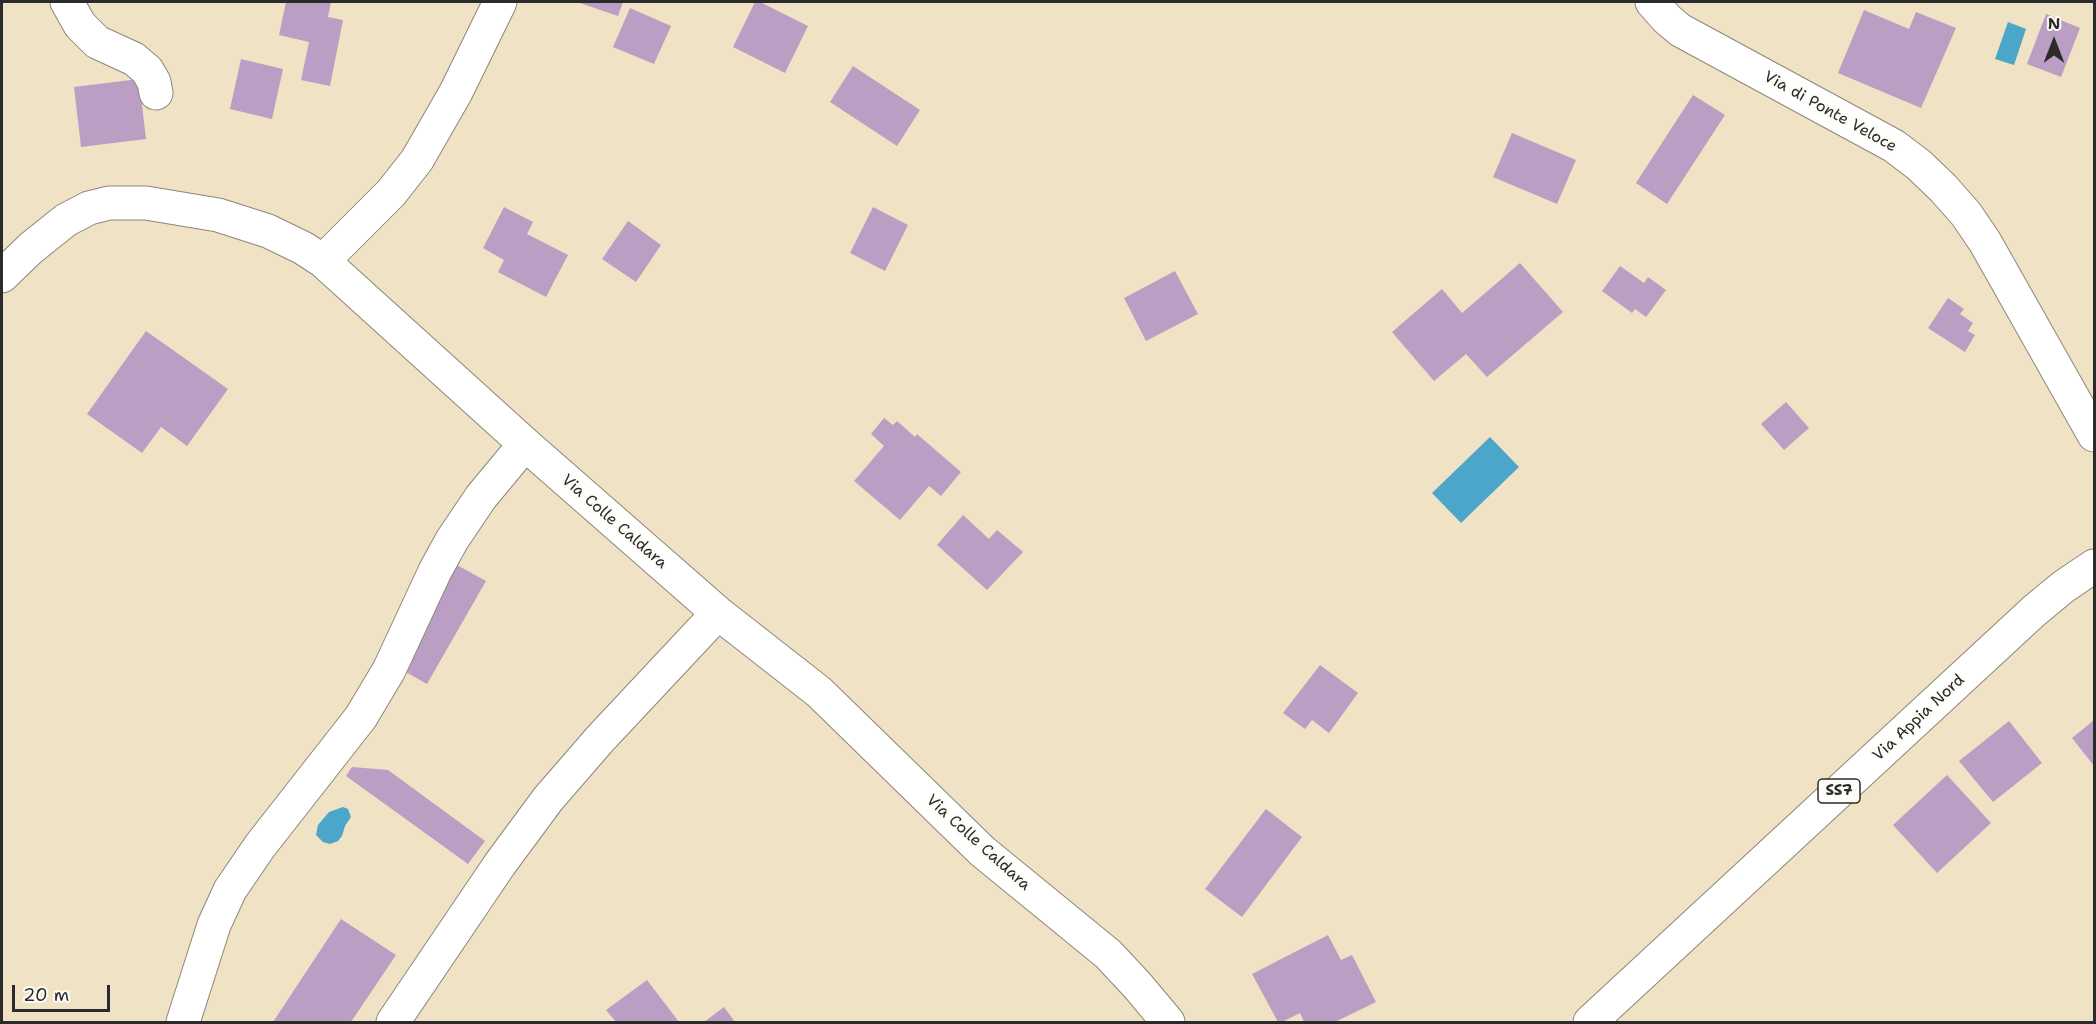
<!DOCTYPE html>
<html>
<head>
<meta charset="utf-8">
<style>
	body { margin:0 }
	#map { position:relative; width:2096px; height:1024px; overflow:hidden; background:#f0e2c5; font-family:"Shantell Sans",sans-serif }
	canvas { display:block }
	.frame { position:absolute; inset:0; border:3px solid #2b2b2b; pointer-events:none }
	.north { position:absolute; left:2024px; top:12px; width:60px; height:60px; -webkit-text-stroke:4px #fdfcf7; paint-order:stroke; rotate:0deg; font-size:16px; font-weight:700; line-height:24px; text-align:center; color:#2b2b2b }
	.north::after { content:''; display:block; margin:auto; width:21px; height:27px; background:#2b2b2b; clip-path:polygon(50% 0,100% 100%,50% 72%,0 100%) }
	.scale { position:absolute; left:12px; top:985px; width:98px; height:27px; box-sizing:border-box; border:3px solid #2b2b2b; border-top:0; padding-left:8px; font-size:18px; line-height:21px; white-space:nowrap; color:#2b2b2b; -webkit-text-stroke:4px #fdfcf7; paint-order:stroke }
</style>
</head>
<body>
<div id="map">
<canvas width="2096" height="1024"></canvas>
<div class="frame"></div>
<div class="north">N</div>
<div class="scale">20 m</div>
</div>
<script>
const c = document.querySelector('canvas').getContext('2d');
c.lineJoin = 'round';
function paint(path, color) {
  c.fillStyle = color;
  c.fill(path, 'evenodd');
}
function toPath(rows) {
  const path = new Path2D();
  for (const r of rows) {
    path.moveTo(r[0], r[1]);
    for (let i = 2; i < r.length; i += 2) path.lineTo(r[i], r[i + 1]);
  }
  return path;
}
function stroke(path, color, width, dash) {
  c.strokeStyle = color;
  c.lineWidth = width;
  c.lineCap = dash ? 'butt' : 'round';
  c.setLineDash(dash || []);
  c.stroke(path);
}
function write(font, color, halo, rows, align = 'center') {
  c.font = font + ' "Shantell Sans",sans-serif';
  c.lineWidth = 5;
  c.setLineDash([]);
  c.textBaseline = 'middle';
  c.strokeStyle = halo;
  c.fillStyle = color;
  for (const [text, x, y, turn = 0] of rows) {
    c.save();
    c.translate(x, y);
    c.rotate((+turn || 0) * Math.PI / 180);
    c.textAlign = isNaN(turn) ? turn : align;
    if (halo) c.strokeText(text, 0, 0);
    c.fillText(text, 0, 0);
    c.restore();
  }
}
paint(toPath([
	[2008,22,2026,29,2014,65,1995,59],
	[1490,437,1519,467,1461,523,1432,493],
	[343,807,348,809,351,817,345,826,342,836,338,841,330,844,323,842,316,835,318,825,329,812]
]), '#4ca6ca');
paint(toPath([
	[286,2,331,2,328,17,343,20,330,86,301,80,309,42,279,35],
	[577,2,623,2,618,16],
	[755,2,760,2,808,26,785,73,733,47],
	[630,8,671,26,654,64,613,47],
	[1864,10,1909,29,1916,12,1956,28,1921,108,1838,73],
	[2046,14,2080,28,2061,77,2027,64],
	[241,59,283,69,272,119,230,109],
	[853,66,920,110,897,146,830,102],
	[139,79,146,139,81,147,74,87],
	[1693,95,1725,115,1667,204,1636,183],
	[1512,133,1576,160,1557,204,1493,177],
	[504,207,533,222,527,234,568,255,546,297,498,272,504,260,483,248],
	[873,207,908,225,885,271,850,253],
	[628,221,661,245,636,282,602,259],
	[1520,263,1563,312,1487,377,1466,354,1434,381,1392,332,1442,289,1462,313],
	[1620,266,1644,283,1648,277,1666,290,1646,317,1635,309,1632,313,1602,291],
	[1175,271,1198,314,1146,341,1124,298],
	[1948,298,1964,309,1960,314,1973,323,1968,331,1975,335,1965,352,1928,328],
	[146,331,228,389,187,446,161,427,142,453,87,414],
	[1786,402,1809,428,1784,450,1761,424],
	[884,418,893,425,897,421,915,437,917,434,961,472,941,496,929,486,900,520,854,481,884,446,871,434],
	[963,515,989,539,997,530,1023,552,987,590,937,545],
	[455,564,486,581,427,684,397,667],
	[1320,665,1358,693,1329,733,1312,720,1305,729,1283,713],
	[2094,720,2094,766,2072,738],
	[2009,721,2042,763,1993,802,1959,761],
	[352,767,388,770,485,841,468,864,346,776],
	[1947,775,1991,823,1937,873,1893,825],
	[1266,809,1302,837,1242,917,1205,889],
	[341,919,396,955,351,1022,273,1022],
	[1328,935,1341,960,1352,955,1376,1002,1335,1022,1304,1022,1300,1013,1282,1022,1278,1022,1252,974],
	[647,980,679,1022,616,1022,606,1010],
	[724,1007,735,1022,704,1022]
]), '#bb9ec4');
const street = toPath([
	[67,2,80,25,97,42,134,59,147,70,154,82,156,93],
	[1652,2,1667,19,1680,30,1894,146,1919,165,1943,188,1966,214,1985,242,2094,435],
	[323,261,391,193,417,160,456,92,500,2],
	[2,276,31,248,66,220,89,208,109,203,146,203,218,215,268,231,303,248,323,261,525,444,718,613,819,692,982,851,1108,954,1137,985,1168,1022],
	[183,1022,214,925,230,890,260,846,361,717,389,670,435,571,452,540,481,497,525,444],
	[393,1022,500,864,548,799,600,739,718,613]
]);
const primary = toPath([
	[1590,1022,2034,611,2063,587,2094,566]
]);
stroke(street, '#8e8678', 35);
stroke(primary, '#8e8678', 35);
stroke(street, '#fff', 33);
stroke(primary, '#fff', 33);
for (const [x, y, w] of [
	[1839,791,42]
]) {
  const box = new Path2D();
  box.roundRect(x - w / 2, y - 12, w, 24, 4.5);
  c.fillStyle = '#fdfcf7';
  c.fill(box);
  stroke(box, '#2b2b2b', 1.5);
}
write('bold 15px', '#2b2b2b', null, [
	["SS7",1839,791]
]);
write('16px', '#2b2b2b', '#fdfcf7', [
	["Via di Ponte Veloce",1830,112,29],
	["Via Colle Caldara",614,522,41],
	["Via Appia Nord",1919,718,-43],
	["Via Colle Caldara",978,843,42]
]);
</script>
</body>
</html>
